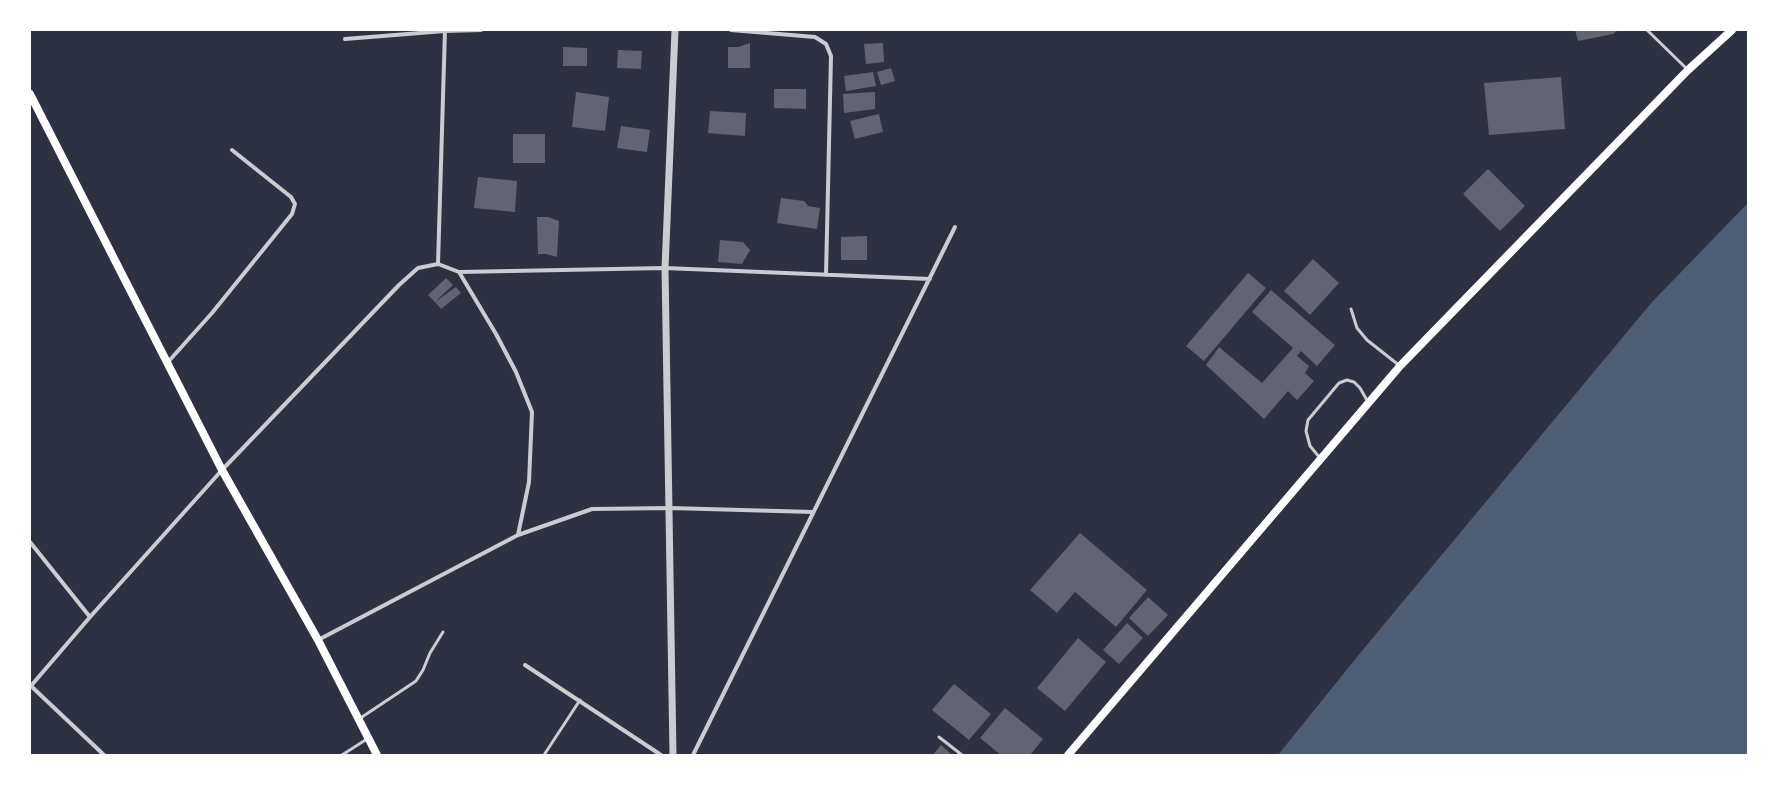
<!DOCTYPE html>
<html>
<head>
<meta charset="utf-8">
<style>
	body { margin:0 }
	#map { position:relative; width:1778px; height:785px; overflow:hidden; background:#2d3142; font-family:Inter,sans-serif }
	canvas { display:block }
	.frame { position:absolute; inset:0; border:31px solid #fff; pointer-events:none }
</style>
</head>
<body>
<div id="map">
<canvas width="1778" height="785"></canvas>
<div class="frame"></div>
</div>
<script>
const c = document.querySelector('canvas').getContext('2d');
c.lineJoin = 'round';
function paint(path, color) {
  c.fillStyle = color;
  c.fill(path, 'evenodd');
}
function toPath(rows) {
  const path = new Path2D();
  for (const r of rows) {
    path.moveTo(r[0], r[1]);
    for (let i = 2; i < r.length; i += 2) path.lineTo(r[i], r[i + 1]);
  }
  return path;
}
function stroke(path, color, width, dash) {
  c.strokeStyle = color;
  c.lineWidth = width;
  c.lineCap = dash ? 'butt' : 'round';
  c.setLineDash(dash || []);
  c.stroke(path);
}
paint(toPath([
	[1748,203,1748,755,1278,755,1361,652,1652,302]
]), '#4f5d75');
paint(toPath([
	[1575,30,1618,30,1613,34,1578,41],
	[750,43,750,68,728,68,728,47,738,47],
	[883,43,884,62,866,64,864,44],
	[563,47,587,48,587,66,563,66],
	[618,50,642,51,641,69,617,68],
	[891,68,895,81,881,85,877,72],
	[873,72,876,86,846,91,844,76],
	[1561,77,1565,129,1489,135,1484,83],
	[774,89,806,89,806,109,774,108],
	[576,92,609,97,605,131,572,127],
	[875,92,875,109,844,113,843,94],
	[710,111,746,113,745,136,708,133],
	[879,114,883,132,855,139,850,121],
	[621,126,650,130,647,152,617,148],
	[513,134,545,134,545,163,513,163],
	[1488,169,1525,206,1500,231,1463,194],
	[478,177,517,181,515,212,474,208],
	[781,198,804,201,808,206,820,208,817,229,777,223],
	[537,217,548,217,559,221,557,257,546,254,538,254],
	[867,236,867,260,841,260,841,237],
	[720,240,743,242,750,250,742,264,718,262],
	[1313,259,1339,283,1310,315,1284,291],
	[1248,273,1266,288,1204,361,1186,346],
	[446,278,453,285,435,302,428,295],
	[456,287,461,293,441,309,435,302],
	[1271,290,1335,345,1317,366,1301,351,1297,356,1309,366,1305,373,1314,381,1297,400,1288,391,1264,419,1206,365,1219,347,1262,383,1293,348,1252,312],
	[1080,533,1147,590,1116,627,1075,592,1057,613,1030,590],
	[1148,597,1168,615,1148,636,1129,618],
	[1127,623,1143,638,1119,664,1103,650],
	[1078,638,1106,662,1065,711,1037,688],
	[954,684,991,714,969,740,932,710],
	[1005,708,1043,739,1030,755,1001,755,980,738],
	[941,745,952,755,933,755]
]), '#626471');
stroke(toPath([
	[1647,30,1687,69],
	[1351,309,1357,328,1367,340,1400,366],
	[1320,458,1310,446,1306,431,1308,420,1339,383,1347,380,1354,382,1360,388,1368,402],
	[359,719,416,681,423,670,430,653,443,632],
	[939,737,962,755],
	[342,755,367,739],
	[544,755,580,700]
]), '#caccd0', 3);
stroke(toPath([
	[731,30,815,37,826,44,831,56,826,275],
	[345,39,445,31,481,30],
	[438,264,445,30],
	[459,272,496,334,516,372,532,412,529,482,518,535],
	[168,362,212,313,292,214,295,204,291,197,232,150],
	[30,542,90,617],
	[318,640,518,535,592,509,670,508,813,512],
	[525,665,661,755],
	[31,686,104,755],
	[30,687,90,617,222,470,399,285,418,268,438,264,459,272,665,268,930,279],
	[693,755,955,227]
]), '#caccd0', 4);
stroke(toPath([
	[673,755,665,268,675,30]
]), '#caccd0', 7);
stroke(toPath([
	[30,94,222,470,318,640,377,755],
	[1068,755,1400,366,1688,70,1732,30]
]), '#fff', 8);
</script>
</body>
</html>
